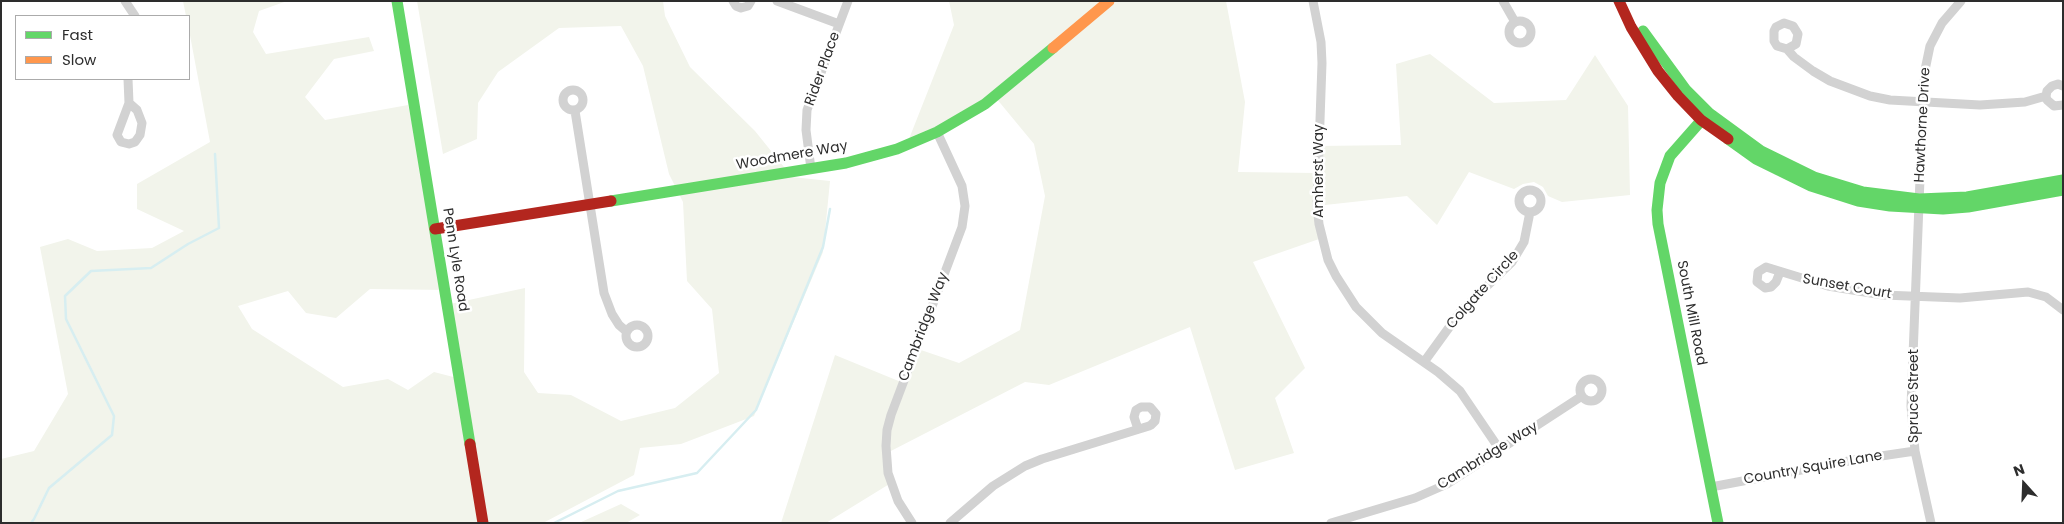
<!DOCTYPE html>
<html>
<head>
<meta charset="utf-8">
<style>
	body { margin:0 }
	#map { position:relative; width:2064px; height:524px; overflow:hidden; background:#fff; font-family:Poppins,sans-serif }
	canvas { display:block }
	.frame { position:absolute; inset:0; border:2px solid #2d2d2d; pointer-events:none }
	.legend { position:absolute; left:15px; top:15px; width:175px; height:65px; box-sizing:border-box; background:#fff; border:1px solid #ababab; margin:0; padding:6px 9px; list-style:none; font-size:15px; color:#2d2d2d }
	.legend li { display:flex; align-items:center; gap:10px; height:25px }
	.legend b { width:25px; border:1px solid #ababab }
	.north { position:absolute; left:1999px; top:459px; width:50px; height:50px; -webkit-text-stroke:4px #fff; paint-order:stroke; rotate:340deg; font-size:14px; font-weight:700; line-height:20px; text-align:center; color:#2d2d2d }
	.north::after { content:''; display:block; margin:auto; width:18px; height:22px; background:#2d2d2d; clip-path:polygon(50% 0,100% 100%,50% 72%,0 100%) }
</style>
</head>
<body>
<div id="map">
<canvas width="2064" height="524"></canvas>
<div class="frame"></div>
<ul class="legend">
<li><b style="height:6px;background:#63d668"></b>Fast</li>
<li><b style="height:6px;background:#ff974d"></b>Slow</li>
</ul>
<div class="north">N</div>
</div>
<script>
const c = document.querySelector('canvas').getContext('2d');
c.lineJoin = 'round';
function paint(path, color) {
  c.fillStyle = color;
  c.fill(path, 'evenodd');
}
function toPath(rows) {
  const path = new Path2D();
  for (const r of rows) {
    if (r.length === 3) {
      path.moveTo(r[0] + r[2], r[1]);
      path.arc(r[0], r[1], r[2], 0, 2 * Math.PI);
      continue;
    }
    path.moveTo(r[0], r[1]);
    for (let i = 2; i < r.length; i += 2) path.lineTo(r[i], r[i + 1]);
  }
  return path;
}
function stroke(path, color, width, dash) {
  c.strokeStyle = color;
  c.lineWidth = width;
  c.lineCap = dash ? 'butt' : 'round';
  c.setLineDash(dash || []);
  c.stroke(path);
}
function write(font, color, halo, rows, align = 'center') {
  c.font = font + ' Poppins,sans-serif';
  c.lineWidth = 5;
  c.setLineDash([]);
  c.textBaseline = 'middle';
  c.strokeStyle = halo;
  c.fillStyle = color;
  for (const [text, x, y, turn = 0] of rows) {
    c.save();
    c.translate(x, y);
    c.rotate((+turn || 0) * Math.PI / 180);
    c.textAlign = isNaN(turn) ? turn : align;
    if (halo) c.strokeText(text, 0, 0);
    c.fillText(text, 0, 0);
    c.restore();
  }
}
paint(toPath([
	[183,1,287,1,259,11,253,32,266,54,369,37,374,51,334,59,305,97,325,120,408,105,448,290,370,289,336,318,306,313,288,291,238,306,252,329,343,387,388,379,408,390,434,372,461,379,450,304,525,288,524,372,538,393,571,395,621,421,675,408,719,373,712,309,687,281,683,202,669,174,643,66,621,26,559,28,498,72,478,103,477,139,443,154,417,1,663,1,665,16,690,67,755,131,792,177,830,181,823,252,754,416,681,444,640,448,634,475,543,523,1,523,1,459,34,451,68,394,40,247,68,239,97,251,152,248,184,231,137,209,137,184,210,142,189,30,189,16,186,16],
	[949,1,1226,1,1245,102,1238,172,1316,173,1317,146,1401,145,1396,64,1430,54,1494,103,1566,100,1595,55,1628,106,1630,195,1562,202,1548,196,1543,187,1534,182,1523,184,1514,189,1469,172,1437,225,1407,196,1316,206,1322,238,1253,262,1305,368,1275,398,1294,453,1235,470,1190,327,1049,385,1025,382,887,453,891,483,826,523,781,523,835,355,901,382,918,349,959,363,1020,330,1045,196,1034,144,996,98,907,144,954,25],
	[621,504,640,515,626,523,579,523]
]), '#f2f4eb');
stroke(toPath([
	[31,523,34,519,49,488,112,435,114,416,66,319,65,296,91,271,151,268,188,244,219,228,215,154],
	[554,523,618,491,697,473,756,410,823,247,830,209]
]), '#d7eef1', 2.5);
stroke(toPath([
	[125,1,135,16],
	[733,1,736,6,741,8,748,6,751,1],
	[777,1,839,24],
	[1313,1,1321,42,1322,63,1317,206,1319,224,1328,260,1336,276,1356,307,1382,333,1438,372,1460,391,1500,450],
	[1503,1,1515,22],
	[1520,32,11],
	[1787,49,1796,44,1798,34,1793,26,1784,23,1776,27,1774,31,1774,41,1777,46,1787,49,1794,57,1813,71,1830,81,1870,96,1890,100,1980,105,2025,102,2046,96],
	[128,79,129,103,117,135,121,142,129,144,135,142,140,135,142,123,137,110,129,103],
	[2063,86,2058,84,2052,86,2047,91,2046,96,2047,100,2054,106,2063,105],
	[573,100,10],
	[575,111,604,293,612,314,619,325,626,331],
	[811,169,806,130,807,110,848,1],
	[1530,201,11],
	[1780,272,1776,282,1771,287,1765,288,1757,282,1758,272,1766,267,1828,286,1883,295,1960,298,2028,292,2046,297,2063,310],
	[637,336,11],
	[1424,362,1461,311,1512,262,1524,242,1530,212],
	[1591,390,11],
	[1711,487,1854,460,1915,451],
	[912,523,898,501,888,473,886,446,887,430,891,415,962,227,965,206,962,186,937,132],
	[950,523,993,486,1025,466,1042,459,1149,426,1151,425,1155,421,1156,414,1150,407,1141,407,1136,410,1134,417,1138,429],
	[1331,523,1415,498,1447,484,1582,396],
	[1931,523,1915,451,1911,406,1923,103,1925,70,1930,46,1942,23,1961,1]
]), '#d2d2d2', 9);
stroke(toPath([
	[397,1,470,444],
	[1643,31,1686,90,1709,113,1761,151,1814,177,1863,192,1919,199,1967,197,2063,180],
	[1707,114,1670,156,1660,183,1657,210,1658,224,1718,523],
	[1728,139,1756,159,1811,186,1858,201,1890,206,1943,209,1968,207,2063,190],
	[611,201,846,163,897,149,937,132,985,104,1053,48]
]), '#63d668', 11);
stroke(toPath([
	[1053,48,1109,1]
]), '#ff974d', 11);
stroke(toPath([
	[1619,1,1631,27,1658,71,1678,96,1701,120,1728,139],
	[435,229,611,201],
	[470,444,483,523]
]), '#b3261e', 11);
write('14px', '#2d2d2d', '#fff', [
	["Rider Place",823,69,-70],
	["Hawthorne Drive",1923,125,-87],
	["Woodmere Way",792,156,-10],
	["Amherst Way",1319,171,-90],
	["Penn Lyle Road",455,260,81],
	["Sunset Court",1847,287,10],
	["Colgate Circle",1483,290,-48],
	["South Mill Road",1691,313,79],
	["Cambridge Way",924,327,-69],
	["Spruce Street",1914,396,-90],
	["Cambridge Way",1488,456,-32],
	["Country Squire Lane",1813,468,-10]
]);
</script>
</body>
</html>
